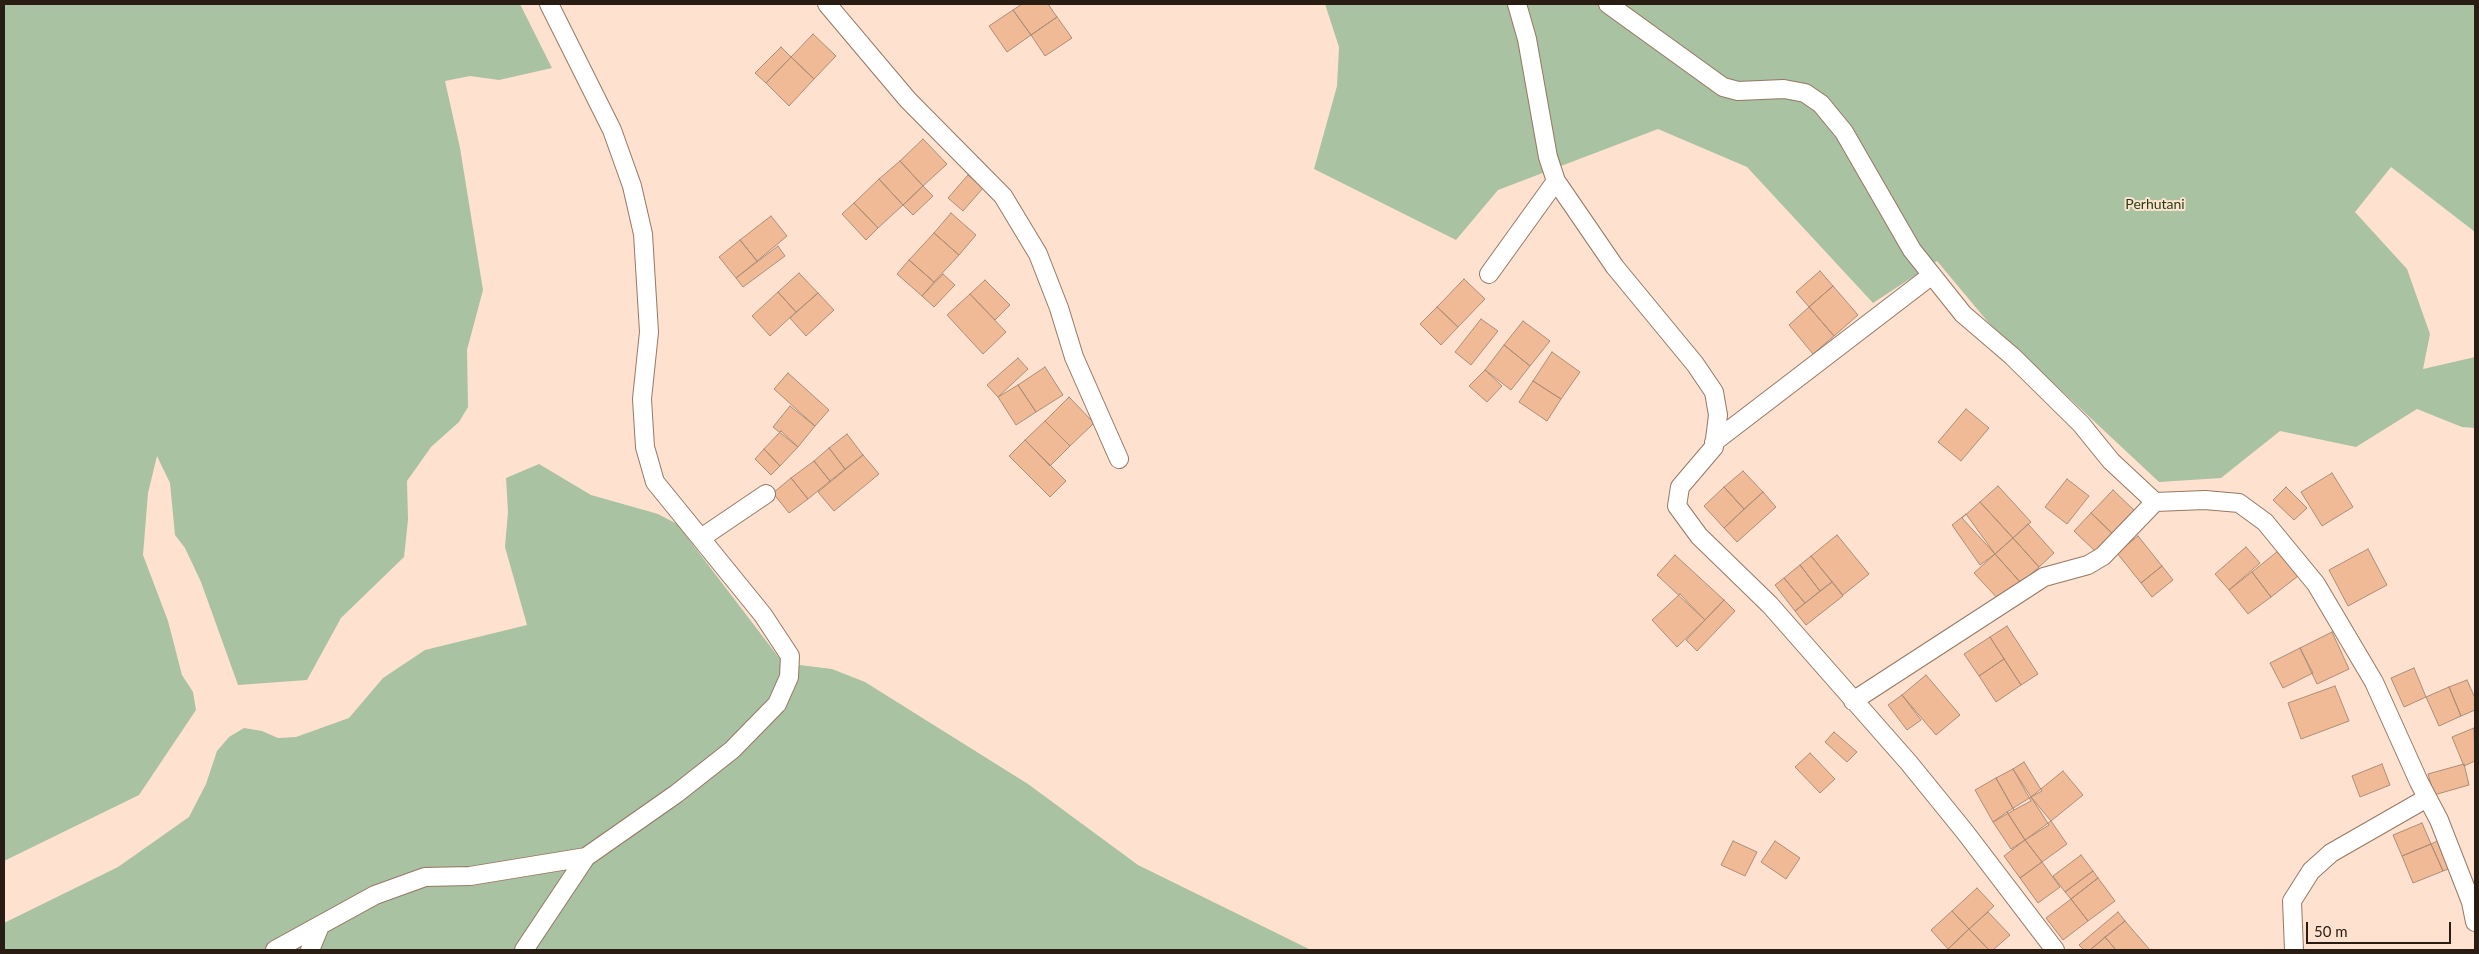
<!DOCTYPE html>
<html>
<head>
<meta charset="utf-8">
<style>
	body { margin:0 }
	#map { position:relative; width:2479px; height:954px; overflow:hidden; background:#fee2cf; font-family:Lato,sans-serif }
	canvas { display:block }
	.frame { position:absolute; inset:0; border:5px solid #281c13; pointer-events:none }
	.scale { position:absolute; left:2306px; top:922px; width:145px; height:22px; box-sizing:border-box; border:2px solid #281c13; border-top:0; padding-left:6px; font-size:15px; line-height:18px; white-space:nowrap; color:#281c13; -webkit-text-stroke:4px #fee2cf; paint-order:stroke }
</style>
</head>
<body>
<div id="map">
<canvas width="2479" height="954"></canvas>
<div class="frame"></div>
<div class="scale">50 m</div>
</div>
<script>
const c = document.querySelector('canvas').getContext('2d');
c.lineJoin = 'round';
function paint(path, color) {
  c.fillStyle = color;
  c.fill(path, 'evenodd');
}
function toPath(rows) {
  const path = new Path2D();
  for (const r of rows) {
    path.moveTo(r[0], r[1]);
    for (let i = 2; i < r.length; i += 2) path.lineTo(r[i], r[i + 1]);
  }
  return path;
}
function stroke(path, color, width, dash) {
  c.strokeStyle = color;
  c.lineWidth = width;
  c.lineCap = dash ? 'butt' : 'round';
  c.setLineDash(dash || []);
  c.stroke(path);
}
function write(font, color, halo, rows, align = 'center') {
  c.font = font + ' Lato,sans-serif';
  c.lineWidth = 4;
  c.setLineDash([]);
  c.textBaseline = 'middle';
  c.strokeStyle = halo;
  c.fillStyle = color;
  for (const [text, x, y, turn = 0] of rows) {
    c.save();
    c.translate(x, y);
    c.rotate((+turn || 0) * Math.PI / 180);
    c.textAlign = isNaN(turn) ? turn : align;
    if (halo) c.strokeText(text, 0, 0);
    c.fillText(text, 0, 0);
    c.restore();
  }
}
paint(toPath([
	[4,4,520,4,552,68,499,80,470,76,445,81,460,148,483,290,467,350,468,407,459,422,431,447,407,481,408,520,404,557,341,618,307,680,238,685,201,582,185,548,175,535,170,483,157,456,148,493,143,555,168,621,182,675,193,692,196,710,139,795,4,861],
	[1325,4,2475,4,2475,232,2391,167,2355,212,2407,269,2430,334,2423,369,2475,357,2475,428,2462,427,2417,409,2356,447,2280,431,2221,478,2159,482,1988,322,1937,261,1873,303,1747,167,1658,129,1498,190,1456,240,1314,169,1337,86,1339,47],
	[539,464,591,495,658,514,677,524,783,663,832,669,865,682,1028,784,1138,865,1311,950,4,950,4,923,118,867,189,817,206,784,217,751,229,737,244,728,262,731,278,738,296,737,349,718,383,678,425,650,527,625,505,547,508,512,506,478]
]), '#a8c2a2');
const building = toPath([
	[1022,4,1048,4,1057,17,1031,35,1013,10,1022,4],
	[1013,10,1031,35,1007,52,989,26,1013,10],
	[1057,17,1072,38,1045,56,1031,35,1057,17],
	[813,34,836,56,814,79,791,57,813,34],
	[781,47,791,57,766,83,755,73,781,47],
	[791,57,814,79,789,106,766,83,791,57],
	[923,139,947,164,923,186,900,161,923,139],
	[900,161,923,186,903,205,879,179,900,161],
	[968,175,983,188,963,211,948,198,968,175],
	[879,179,903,205,878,228,854,203,879,179],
	[923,186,933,196,913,215,903,205,923,186],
	[854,203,878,228,866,240,842,214,854,203],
	[951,213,976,235,959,255,934,233,951,213],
	[771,216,787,236,757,261,740,240,771,216],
	[934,233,959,255,934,282,909,260,934,233],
	[740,240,757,261,736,278,719,257,740,240],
	[778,246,785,256,743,287,736,278,778,246],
	[909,260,934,282,922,296,897,274,909,260],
	[1820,271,1833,286,1809,307,1796,292,1820,271],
	[799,273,818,293,796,312,778,292,799,273],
	[943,274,955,285,934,307,922,296,943,274],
	[1464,279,1485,299,1458,327,1437,307,1464,279],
	[985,280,1010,305,995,320,970,294,985,280],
	[1833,286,1858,315,1834,336,1809,307,1833,286],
	[778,292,796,312,770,336,752,316,778,292],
	[818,293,834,310,806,336,790,318,818,293],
	[970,294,1006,332,983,354,947,315,970,294],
	[1437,307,1458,327,1441,345,1420,324,1437,307],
	[1809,307,1834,336,1813,354,1789,325,1809,307],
	[1481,319,1498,331,1471,365,1455,352,1481,319],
	[1523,321,1550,341,1530,366,1504,345,1523,321],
	[1504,345,1530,366,1511,390,1485,370,1504,345],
	[1552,352,1580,372,1561,399,1533,381,1552,352],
	[1018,358,1028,369,998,397,987,385,1018,358],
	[1045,367,1063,395,1036,412,1018,385,1045,367],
	[1485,370,1502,386,1487,402,1469,386,1485,370],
	[788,373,829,410,815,426,774,389,788,373],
	[1533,381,1561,399,1547,421,1519,402,1533,381],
	[1018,385,1036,412,1016,425,998,397,1018,385],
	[1069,397,1094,423,1070,446,1045,421,1069,397],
	[790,406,815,426,798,447,773,427,790,406],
	[1966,409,1989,428,1961,461,1938,442,1966,409],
	[1045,421,1070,446,1050,466,1025,440,1045,421],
	[781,431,798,447,780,466,764,449,781,431],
	[847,434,863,455,845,469,829,448,847,434],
	[1025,440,1066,481,1050,497,1009,456,1025,440],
	[829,448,845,469,830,481,814,461,829,448],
	[764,449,780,466,771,475,755,459,764,449],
	[863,455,879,474,834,511,818,492,863,455],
	[814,461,830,481,808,499,791,478,814,461],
	[1743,471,1763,492,1744,509,1724,487,1743,471],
	[2332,473,2353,507,2322,526,2301,492,2332,473],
	[791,478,808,499,789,513,773,493,791,478],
	[2067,479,2089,496,2067,524,2045,507,2067,479],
	[1998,486,2031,522,2013,538,1980,502,1998,486],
	[1724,487,1744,509,1724,528,1704,506,1724,487],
	[2286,487,2307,508,2294,520,2273,500,2286,487],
	[2113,490,2137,513,2115,536,2091,513,2113,490],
	[1763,492,1776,507,1737,542,1724,528,1763,492],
	[1980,502,2013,538,1995,554,1962,518,1980,502],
	[2091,513,2115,536,2098,554,2074,531,2091,513],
	[1966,514,1995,554,1980,565,1952,525,1966,514],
	[2028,524,2054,553,2039,567,2013,538,2028,524],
	[1837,535,1869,574,1843,595,1811,556,1837,535],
	[2138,536,2162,566,2141,583,2117,553,2138,536],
	[2013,538,2039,567,2021,583,1995,554,2013,538],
	[2246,547,2260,563,2229,590,2215,574,2246,547],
	[2368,549,2387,585,2348,606,2329,570,2368,549],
	[2278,551,2298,576,2271,597,2252,572,2278,551],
	[1995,554,2021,583,2000,601,1974,573,1995,554],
	[1675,555,1724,600,1705,620,1657,575,1675,555],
	[1811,556,1832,582,1820,591,1800,565,1811,556],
	[1800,565,1820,591,1805,603,1784,578,1800,565],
	[2162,566,2173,580,2152,597,2141,583,2162,566],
	[2252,572,2271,597,2248,614,2229,590,2252,572],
	[1784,578,1805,603,1795,611,1775,585,1784,578],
	[1832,582,1843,596,1806,625,1795,611,1832,582],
	[1680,594,1705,620,1677,647,1652,620,1680,594],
	[1724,600,1735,611,1697,651,1686,640,1724,600],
	[2007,626,2038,674,2021,685,1990,637,2007,626],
	[2332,632,2349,669,2317,684,2300,648,2332,632],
	[1990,637,2004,659,1979,676,1964,654,1990,637],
	[2300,648,2313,673,2283,688,2270,663,2300,648],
	[2004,659,2021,685,1996,702,1979,676,2004,659],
	[2414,668,2426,697,2404,707,2391,678,2414,668],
	[1926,675,1960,715,1936,735,1902,695,1926,675],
	[2467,680,2475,698,2475,710,2461,716,2449,687,2467,680],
	[2335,686,2349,721,2301,739,2288,703,2335,686],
	[2449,687,2461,716,2439,726,2426,697,2449,687],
	[1902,695,1921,720,1907,730,1888,705,1902,695],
	[2474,728,2475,761,2464,766,2452,737,2474,728],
	[1834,732,1857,752,1847,762,1825,742,1834,732],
	[1810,753,1835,779,1820,793,1795,767,1810,753],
	[2024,762,2042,791,2031,797,2013,769,2024,762],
	[2382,764,2390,785,2360,797,2352,776,2382,764],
	[2464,764,2469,785,2434,795,2428,774,2464,764],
	[2013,769,2031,801,2014,810,1996,778,2013,769],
	[2063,771,2083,795,2051,821,2031,797,2063,771],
	[1996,778,2014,810,1993,822,1975,790,1996,778],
	[2031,797,2049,825,2025,840,2007,812,2031,797],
	[2007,812,2025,840,2011,849,1993,822,2007,812],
	[2051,821,2067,844,2042,862,2025,840,2051,821],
	[2422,823,2431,844,2402,856,2393,835,2422,823],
	[2444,838,2456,866,2443,871,2431,844,2444,838],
	[2025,840,2042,862,2020,878,2004,856,2025,840],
	[1733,841,1757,852,1745,876,1721,865,1733,841],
	[1775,841,1800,858,1786,879,1761,862,1775,841],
	[2431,844,2443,871,2413,883,2402,856,2431,844],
	[2081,855,2093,871,2065,892,2053,876,2081,855],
	[2042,862,2060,887,2038,903,2020,878,2042,862],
	[2093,871,2098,878,2071,899,2065,892,2093,871],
	[2098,878,2115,901,2088,921,2071,899,2098,878],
	[1977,888,1994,906,1969,929,1952,911,1977,888],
	[2071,899,2088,921,2063,940,2046,918,2071,899],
	[1952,911,1969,929,1948,949,1931,930,1952,911],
	[1988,912,2010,935,1993,950,1989,950,1969,929,1988,912],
	[2118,912,2125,921,2090,950,2084,950,2079,945,2118,912],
	[2125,921,2150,950,2116,950,2105,937,2125,921],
	[1969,929,1989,950,1950,950,1948,949,1969,929],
	[2105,937,2116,950,2090,950,2105,937]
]);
paint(building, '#f0ba96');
stroke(building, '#ad8d77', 1);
const minor = toPath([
	[827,4,908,100,1003,196,1038,254,1059,308,1074,357,1119,459],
	[1517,4,1527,39,1548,157,1556,181,1615,267,1695,364,1714,392,1718,415,1714,447,1680,487,1677,506,1699,536,1770,605,1909,763,1965,832,2055,950],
	[1608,4,1723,87,1738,91,1784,89,1805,93,1821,104,1844,132,1912,250,1963,314,2012,356,2081,424,2111,461,2155,502,2205,500,2239,503,2265,522,2316,584,2374,682,2419,782,2439,820,2471,902,2475,922],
	[1489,274,1556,181],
	[1714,442,1932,275],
	[701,538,766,494],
	[1853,701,2044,577,2088,565,2103,556,2155,502],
	[275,950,375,895,425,877,470,876,586,857,676,794,732,750,777,704,789,677,790,656,763,615,655,482,645,447,642,399,649,332,643,234,632,186,612,130,549,4],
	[310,950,320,926],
	[524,950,586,857],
	[2294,950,2292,901,2311,871,2331,853,2427,798]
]);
stroke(minor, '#977762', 20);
stroke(minor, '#fff', 18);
write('14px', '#1a3f0f', '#fee2cf', [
	["Perhutani",2155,204]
]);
</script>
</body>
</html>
